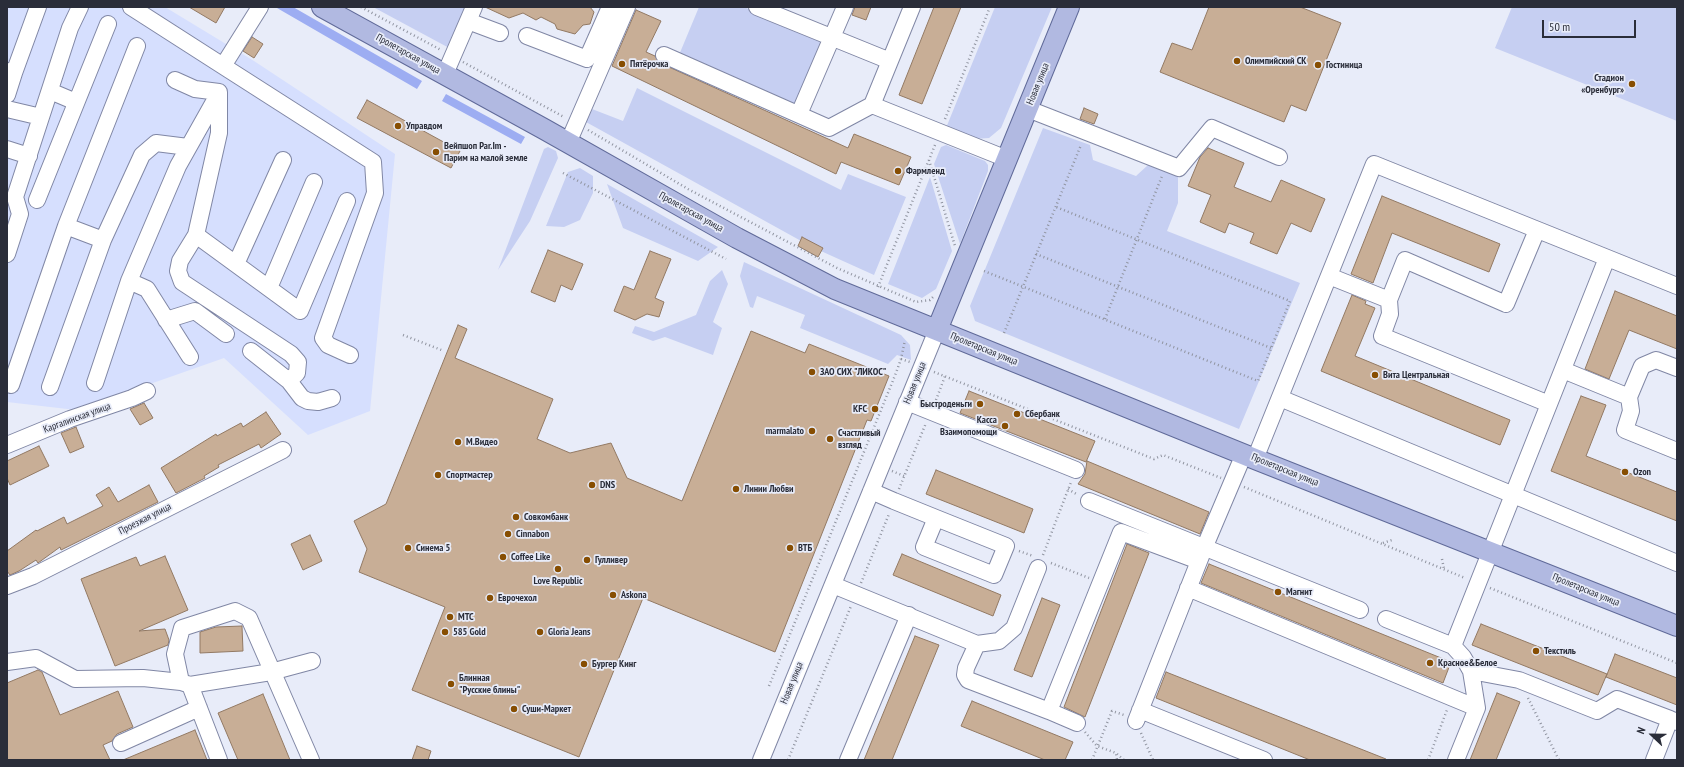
<!DOCTYPE html>
<html>
<head>
<meta charset="utf-8">
<style>
	body { margin:0 }
	#map { position:relative; width:1684px; height:767px; overflow:hidden; background:#e8ecf9; font-family:"PT Sans Narrow",sans-serif }
	canvas { display:block }
	.frame { position:absolute; inset:0; border:8px solid #2a2d39; pointer-events:none }
	.north { position:absolute; left:1632px; top:715px; width:40px; height:40px; -webkit-text-stroke:3px #e8ecf9; paint-order:stroke; rotate:292deg; font-size:11px; font-weight:700; line-height:16px; text-align:center; color:#2a2d39 }
	.north::after { content:''; display:block; margin:auto; width:14px; height:18px; background:#2a2d39; clip-path:polygon(50% 0,100% 100%,50% 72%,0 100%) }
	.scale { position:absolute; left:1542px; top:20px; width:94px; height:18px; box-sizing:border-box; border:2px solid #2a2d39; border-top:0; padding-left:5px; font-size:12px; line-height:14px; white-space:nowrap; color:#2a2d39; -webkit-text-stroke:3px #e8ecf9; paint-order:stroke }
</style>
</head>
<body>
<div id="map">
<canvas width="1684" height="767"></canvas>
<div class="frame"></div>
<div class="north">N</div>
<div class="scale">50 m</div>
</div>
<script>
const c = document.querySelector('canvas').getContext('2d');
c.lineJoin = 'round';
function paint(path, color) {
  c.fillStyle = color;
  c.fill(path, 'evenodd');
}
function toPath(rows) {
  const path = new Path2D();
  for (const r of rows) {
    path.moveTo(r[0], r[1]);
    for (let i = 2; i < r.length; i += 2) path.lineTo(r[i], r[i + 1]);
  }
  return path;
}
function stroke(path, color, width, dash) {
  c.strokeStyle = color;
  c.lineWidth = width;
  c.lineCap = dash ? 'butt' : 'round';
  c.setLineDash(dash || []);
  c.stroke(path);
}
function write(font, color, halo, rows, align = 'center') {
  c.font = font + ' "PT Sans Narrow",sans-serif';
  c.lineWidth = 3.5;
  c.setLineDash([]);
  c.textBaseline = 'middle';
  c.strokeStyle = halo;
  c.fillStyle = color;
  for (const [text, x, y, turn = 0] of rows) {
    c.save();
    c.translate(x, y);
    c.rotate((+turn || 0) * Math.PI / 180);
    c.textAlign = isNaN(turn) ? turn : align;
    if (halo) c.strokeText(text, 0, 0);
    c.fillText(text, 0, 0);
    c.restore();
  }
}
paint(toPath([
	[7,7,165,7,254,61,395,154,370,411,308,435,224,358,76,410,7,402]
]), '#d6dffe');
paint(toPath([
	[373,7,468,7,451,49],
	[699,7,744,7,825,41,798,105,679,55],
	[995,7,1052,7,1001,128,989,138,974,139,946,128],
	[1512,7,1677,7,1677,121,1495,48],
	[637,88,841,190,848,174,906,197,874,275,812,247,586,122,592,109,623,121],
	[1043,128,1090,145,1093,160,1136,176,1148,165,1178,176,1178,203,1167,231,1300,283,1239,429,975,321,970,306],
	[946,145,985,161,988,165,988,171,960,244,934,164,941,147],
	[548,147,556,151,558,158,530,221,498,270,544,149],
	[580,168,593,176,593,193,580,220,564,227,546,226,568,172],
	[930,177,952,251,936,289,922,298,888,284],
	[607,184,718,247,698,261,623,228],
	[744,262,901,335,910,345,911,360,897,355,888,364,800,328,805,315,757,296,753,308,750,307,740,276],
	[722,270,728,284,713,322,722,328,713,355,665,337,653,341,632,333,635,326,654,332,696,315,710,281]
]), '#c6cff2');
paint(toPath([
	[293,7,422,81,417,89,277,8],
	[446,94,525,137,521,144,442,101]
]), '#9dadf2');
const building = toPath([
	[189,7,225,7,216,23,189,7],
	[485,7,590,7,594,12,590,24,583,25,575,34,557,29,555,24,541,17,536,20,523,13,509,18,485,7],
	[855,7,871,7,866,20,852,15,855,7],
	[934,7,961,7,922,104,899,95,934,7],
	[1209,7,1300,7,1341,23,1306,111,1291,105,1284,122,1160,72,1172,43,1192,50,1209,7],
	[636,10,661,21,646,52,655,56,660,63,848,148,854,134,911,157,899,185,841,162,836,174,612,66,636,10],
	[252,37,263,44,254,58,243,51,252,37],
	[367,100,460,151,451,168,357,118,367,100],
	[1084,108,1098,114,1094,124,1080,119,1084,108],
	[1208,148,1244,163,1234,187,1271,202,1281,180,1325,199,1311,232,1291,223,1277,254,1250,243,1254,233,1229,223,1225,233,1200,222,1211,195,1188,186,1200,157,1208,148],
	[1382,196,1500,244,1489,272,1392,233,1373,283,1351,274,1382,196],
	[802,237,823,248,818,257,798,246,802,237],
	[548,250,583,264,572,290,561,285,555,302,531,292,548,250],
	[650,251,671,259,655,298,664,302,659,317,647,314,635,320,614,311,624,286,634,290,650,251],
	[1615,291,1677,316,1677,349,1629,330,1609,379,1585,369,1615,291],
	[1352,295,1366,301,1365,304,1375,308,1355,356,1510,420,1500,445,1321,371,1352,295],
	[458,325,467,329,455,358,553,399,537,439,570,453,611,443,627,478,682,501,751,331,805,353,809,344,889,376,871,421,867,420,775,652,643,598,579,757,412,690,445,607,359,572,367,549,354,521,386,504,458,325],
	[969,391,1095,441,1086,462,960,413,969,391],
	[1581,396,1606,405,1586,456,1677,492,1677,521,1551,471,1581,396],
	[144,403,153,418,140,425,130,409,144,403],
	[266,412,281,434,261,448,259,444,218,465,219,467,204,476,205,478,176,493,161,468,216,434,217,436,241,423,243,427,266,412],
	[76,427,84,447,70,453,61,433,76,427],
	[39,446,49,466,10,485,7,478,7,461,39,446],
	[1087,461,1209,512,1200,534,1078,484,1085,474,1087,461],
	[936,470,1033,509,1024,533,926,494,936,470],
	[149,485,158,502,61,550,60,547,38,563,36,560,19,571,10,575,7,571,7,551,36,530,37,531,64,517,67,524,103,506,96,495,109,487,118,502,149,485],
	[310,535,322,561,303,570,291,544,310,535],
	[1127,544,1149,553,1085,717,1064,707,1127,544],
	[902,554,1001,595,993,616,893,575,902,554],
	[165,556,188,610,139,631,165,629,169,640,168,645,115,666,81,579,136,557,140,566,165,556],
	[1209,564,1451,662,1443,683,1201,583,1209,564],
	[1042,598,1060,605,1032,677,1014,670,1042,598],
	[1481,624,1607,674,1598,695,1472,645,1481,624],
	[242,626,243,651,200,653,200,632,216,627,242,626],
	[915,636,939,645,892,760,864,760,915,636],
	[1615,654,1677,678,1677,705,1606,677,1615,654],
	[38,670,42,672,60,715,118,691,133,727,117,734,112,741,103,745,110,760,7,760,7,683,38,670],
	[1166,672,1386,759,1385,760,1310,760,1156,698,1166,672],
	[1497,693,1520,702,1496,760,1470,760,1497,693],
	[263,694,290,760,238,760,218,713,263,694],
	[972,701,1073,742,1065,760,1045,760,961,726,972,701],
	[195,730,207,760,123,760,195,730],
	[417,746,431,751,428,760,412,760,417,746]
]);
paint(building, '#c8ae96');
stroke(building, '#927963', 1);
const minor = toPath([
	[131,7,223,66,260,7],
	[757,7,890,61],
	[468,21,500,33],
	[527,36,587,59,610,7],
	[664,55,829,128,872,105,912,7],
	[223,66,373,162,375,193,323,338,328,345,350,355],
	[7,71,14,73,38,7],
	[445,74,474,7],
	[175,80,195,89,219,92,219,133,196,235,180,261,178,271,182,282,291,354,298,362,297,373,289,381,251,351],
	[50,91,76,102],
	[7,95,14,73],
	[872,105,1007,159],
	[7,109,41,117],
	[1028,109,1179,168,1212,128,1279,157],
	[799,114,845,7],
	[568,143,627,7],
	[7,149,29,156],
	[37,200,108,24],
	[66,226,103,240],
	[1537,230,1506,304,1405,260,1389,300,1390,314,1382,336,1549,404],
	[196,235,300,311,347,201],
	[7,254,20,214,15,197,70,28,80,7],
	[1607,258,1453,646,1463,657,1471,671,1519,680,1597,711,1617,699,1670,719],
	[236,264,283,160],
	[1329,276,1389,300],
	[129,281,147,289,190,357],
	[269,288,314,182],
	[166,320,195,311,226,334],
	[1677,368,1656,360,1642,366,1629,397,1631,411,1625,430,1677,451],
	[1563,370,1629,397],
	[289,381,302,398,308,401,318,402,332,398],
	[95,383,129,281,178,166,219,93],
	[11,385,66,226,137,46],
	[50,387,103,240,142,155,156,143,188,147],
	[1280,398,1677,563],
	[907,402,1076,470],
	[7,445,70,419,132,398,147,391],
	[1255,459,1374,164,1677,286],
	[871,491,894,501,936,518,1006,546,994,575,924,547,936,518],
	[1089,501,1360,610],
	[833,585,977,644,966,668,965,675,968,680,1049,711,1121,532,1199,561],
	[7,586,33,576,283,450],
	[1188,588,1477,708],
	[1386,619,1453,646],
	[977,644,999,641,1014,628,1038,568],
	[7,662,36,658,75,679,143,678,181,682,190,685,271,672,312,661],
	[181,682,175,654,182,628,235,611,249,618,311,760],
	[190,685,219,760],
	[1140,710,1264,760],
	[1049,711,1077,723],
	[1136,721,1205,546,1244,454],
	[121,743,199,708],
	[761,760,937,330],
	[848,760,909,615],
	[1456,760,1477,708,1471,671],
	[1654,760,1670,719,1677,722]
]);
const major = toPath([
	[322,7,544,129,737,238,835,289,1255,459,1677,626],
	[937,330,1069,7]
]);
stroke(minor, '#8087a5', 18);
stroke(major, '#606a99', 22);
stroke(toPath([
	[361,7,441,50],
	[463,62,564,117],
	[945,119,990,7],
	[588,130,688,189,837,268,916,302,930,300,933,297],
	[929,160,955,246],
	[563,173,726,259],
	[1036,254,1271,348],
	[984,271,1258,381,1290,301,1056,207],
	[878,287,935,145],
	[1105,319,1162,176],
	[1004,333,1081,145],
	[403,335,444,351],
	[901,359,910,362],
	[934,372,1154,459,1163,455,1221,478],
	[936,400,945,376],
	[892,471,904,476],
	[1244,487,1465,578],
	[899,489,926,423],
	[1068,489,1078,495],
	[1383,543,1392,540],
	[1019,551,1033,556],
	[1043,555,1071,482],
	[1442,559,1444,569],
	[1051,563,1089,578],
	[861,583,889,514],
	[1490,588,1677,663],
	[769,686,896,373,901,359,905,340],
	[1528,698,1559,760],
	[1085,732,1097,746,1116,753,1117,760],
	[1141,733,1153,760],
	[1117,754,1124,760],
	[788,760,851,606],
	[1092,760,1112,711,1124,715],
	[1428,760,1447,710]
]), '#9094a0', 2.5, [1, 3]);
stroke(minor, '#fff', 16);
stroke(major, '#b1b9e1', 20);
for (const [x, y, r, color] of [
	[1237,61,4,"#874e02"],
	[622,64,4,"#874e02"],
	[1318,65,4,"#874e02"],
	[1632,84,4,"#874e02"],
	[398,126,4,"#874e02"],
	[436,152,4,"#874e02"],
	[898,171,4,"#874e02"],
	[812,372,4,"#874e02"],
	[1375,375,4,"#874e02"],
	[980,404,4,"#874e02"],
	[875,409,4,"#874e02"],
	[1017,414,4,"#874e02"],
	[1005,426,4,"#874e02"],
	[812,431,4,"#874e02"],
	[830,439,4,"#874e02"],
	[458,442,4,"#874e02"],
	[1625,472,4,"#874e02"],
	[438,475,4,"#874e02"],
	[592,485,4,"#874e02"],
	[736,489,4,"#874e02"],
	[516,517,4,"#874e02"],
	[508,534,4,"#874e02"],
	[408,548,4,"#874e02"],
	[790,548,4,"#874e02"],
	[503,557,4,"#874e02"],
	[587,560,4,"#874e02"],
	[558,569,4,"#874e02"],
	[1278,592,4,"#874e02"],
	[613,595,4,"#874e02"],
	[490,598,4,"#874e02"],
	[450,617,4,"#874e02"],
	[445,632,4,"#874e02"],
	[540,632,4,"#874e02"],
	[1536,651,4,"#874e02"],
	[1430,663,4,"#874e02"],
	[584,664,4,"#874e02"],
	[451,684,4,"#874e02"],
	[514,709,4,"#874e02"]
]) {
  const dot = new Path2D();
  dot.arc(x, y, r, 0, 2 * Math.PI);
  c.fillStyle = color;
  c.fill(dot);
  stroke(dot, '#e8ecf9', 1.5);
}
write('10px', '#2a2d39', '#e8ecf9', [
	["Пролетарская улица",408,54,29],
	["Новая улица",1038,84,-68],
	["Пролетарская улица",691,212,29],
	["Пролетарская улица",984,349,22],
	["Новая улица",915,383,-68],
	["Каргалинская улица",77,418,-20],
	["Пролетарская улица",1285,470,22],
	["Проезжая улица",145,519,-27],
	["Пролетарская улица",1586,590,22],
	["Новая улица",792,683,-68]
]);
write('bold 10px', '#2a2d39', '#e8ecf9', [
	["Олимпийский СК",1245,61],
	["Пятёрочка",630,64],
	["Гостиница",1326,65],
	["Стадион",1624,78,"right"],
	["«Оренбург»",1624,90,"right"],
	["Управдом",406,126],
	["Вейпшоп Par.Im -",444,146],
	["Парим на малой земле",444,158],
	["Фармленд",906,171],
	["ЗАО СИХ \"ЛИКОС\"",820,372],
	["Вита Центральная",1383,375],
	["Быстроденьги",972,404,"right"],
	["KFC",867,409,"right"],
	["Сбербанк",1025,414],
	["Касса",997,420,"right"],
	["Взаимопомощи",997,432,"right"],
	["marmalato",804,431,"right"],
	["Счастливый",838,433],
	["взгляд",838,445],
	["М.Видео",466,442],
	["Ozon",1633,472],
	["Спортмастер",446,475],
	["DNS",600,485],
	["Линии Любви",744,489],
	["Совкомбанк",524,517],
	["Cinnabon",516,534],
	["Синема 5",416,548],
	["ВТБ",798,548],
	["Coffee Like",511,557],
	["Гулливер",595,560],
	["Love Republic",558,581,"center"],
	["Магнит",1286,592],
	["Askona",621,595],
	["Еврочехол",498,598],
	["МТС",458,617],
	["585 Gold",453,632],
	["Gloria Jeans",548,632],
	["Текстиль",1544,651],
	["Красное&Белое",1438,663],
	["Бургер Кинг",592,664],
	["Блинная",459,678],
	["\"Русские блины\"",459,690],
	["Суши-Маркет",522,709]
], 'left');
</script>
</body>
</html>
